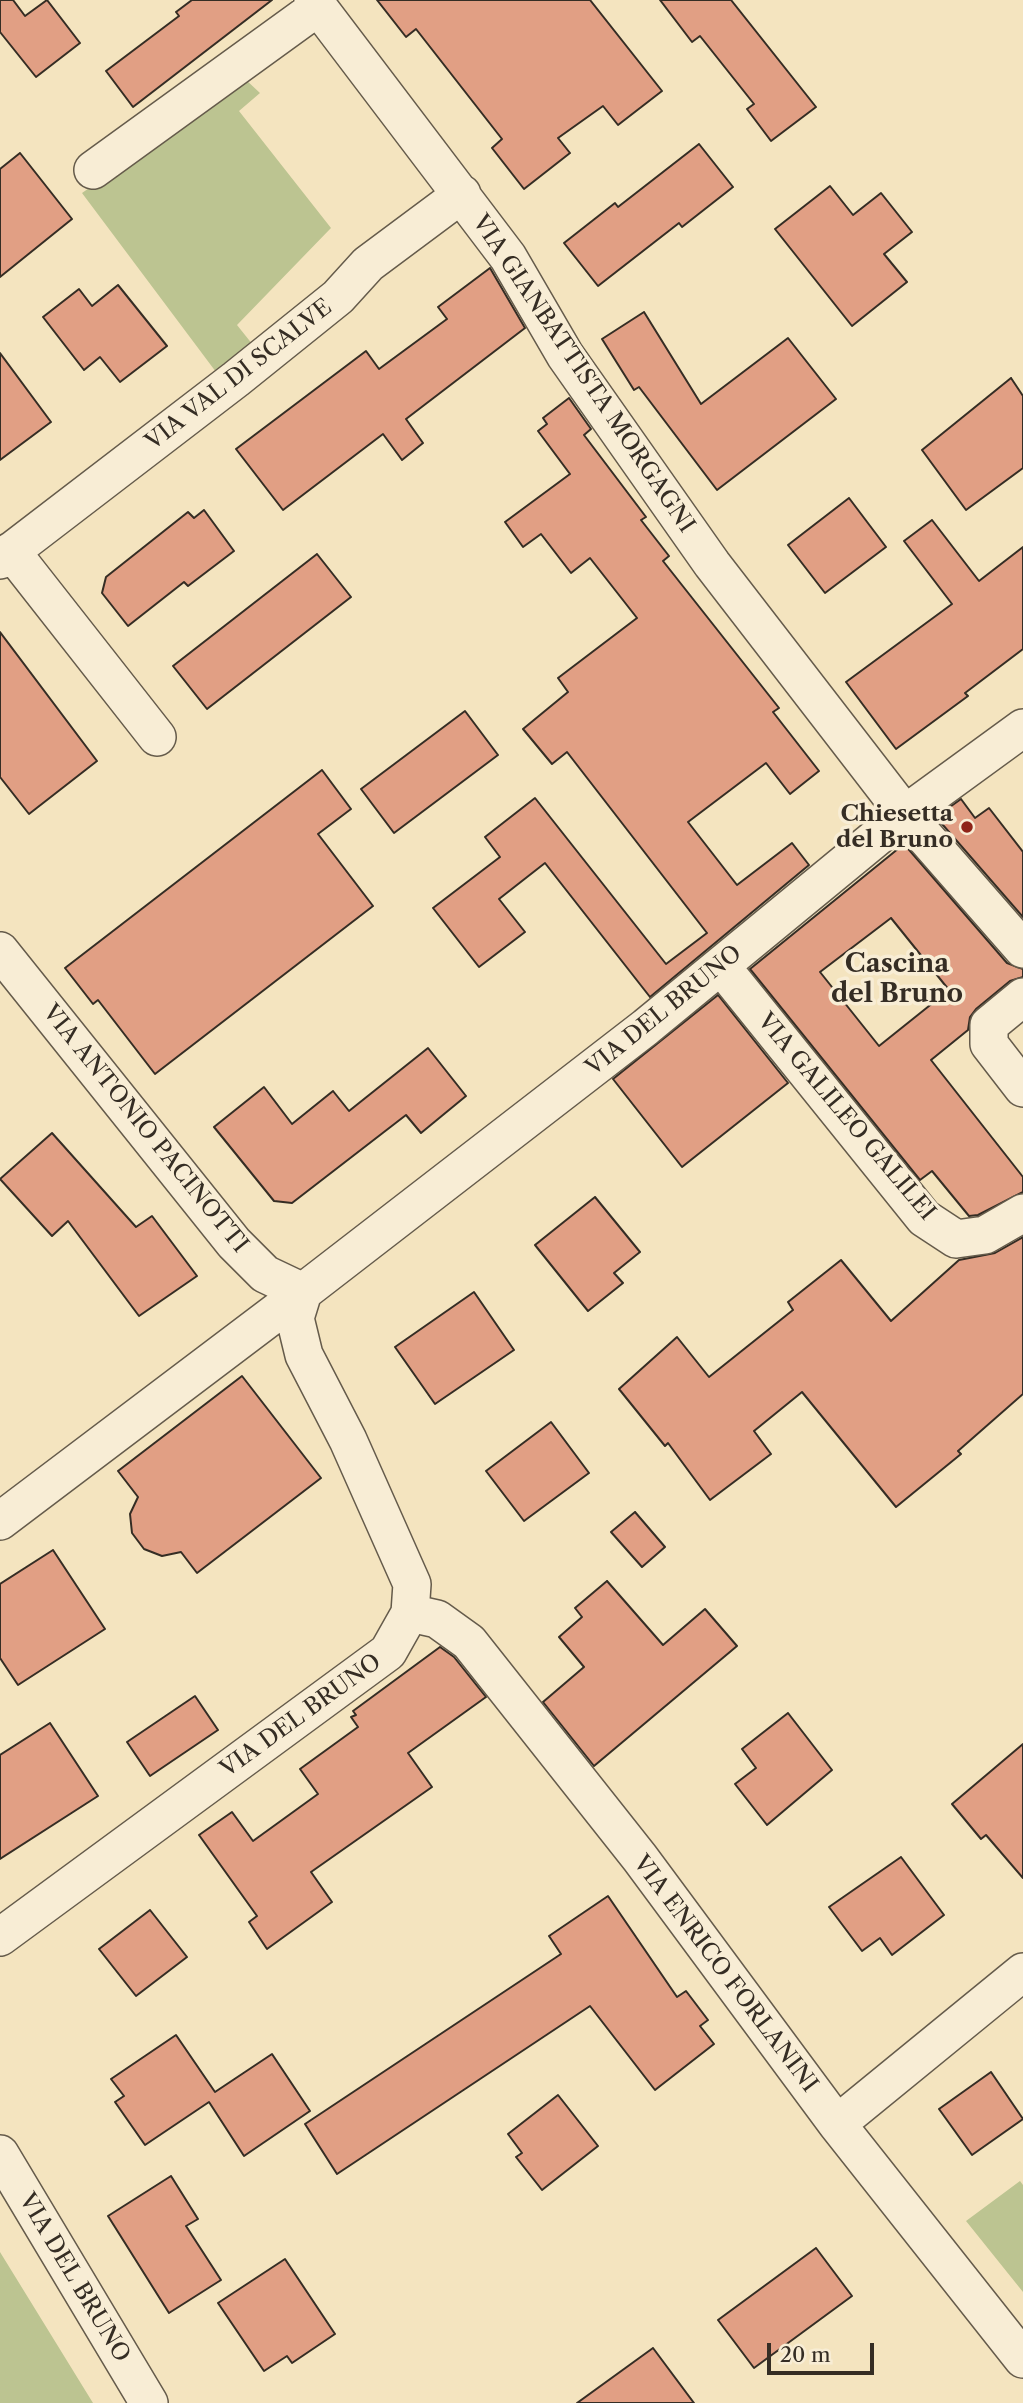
<!DOCTYPE html>
<html>
<head>
<meta charset="utf-8">
<style>
	body { margin:0 }
	#map { position:relative; width:1023px; height:2403px; overflow:hidden; background:#f4e4bf; font-family:"Libre Caslon Text",serif }
	canvas { display:block }
	.scale { position:absolute; left:767px; top:2343px; width:107px; height:32px; box-sizing:border-box; border:4px solid #352d24; border-top:0; padding-left:9px; font-size:21px; line-height:24px; white-space:nowrap; color:#352d24; -webkit-text-stroke:5px #f8edd5; paint-order:stroke }
</style>
</head>
<body>
<div id="map">
<canvas width="1023" height="2403"></canvas>
<div class="scale">20 m</div>
</div>
<script>
const c = document.querySelector('canvas').getContext('2d');
c.lineJoin = 'round';
function paint(path, color) {
  c.fillStyle = color;
  c.fill(path, 'evenodd');
}
function toPath(rows) {
  const path = new Path2D();
  for (const r of rows) {
    path.moveTo(r[0], r[1]);
    for (let i = 2; i < r.length; i += 2) path.lineTo(r[i], r[i + 1]);
  }
  return path;
}
function stroke(path, color, width, dash) {
  c.strokeStyle = color;
  c.lineWidth = width;
  c.lineCap = dash ? 'butt' : 'round';
  c.setLineDash(dash || []);
  c.stroke(path);
}
function write(font, color, halo, rows, align = 'center') {
  c.font = font + ' "Libre Caslon Text",serif';
  c.lineWidth = 7;
  c.setLineDash([]);
  c.textBaseline = 'middle';
  c.strokeStyle = halo;
  c.fillStyle = color;
  for (const [text, x, y, turn = 0] of rows) {
    c.save();
    c.translate(x, y);
    c.rotate((+turn || 0) * Math.PI / 180);
    c.textAlign = isNaN(turn) ? turn : align;
    if (halo) c.strokeText(text, 0, 0);
    c.fillText(text, 0, 0);
    c.restore();
  }
}
paint(toPath([
	[245,79,260,93,239,111,331,228,237,325,253,345,219,376,82,193],
	[1020,2181,1023,2185,1023,2292,966,2221],
	[0,2252,93,2403,0,2403]
]), '#bcc491');
const building = toPath([
	[0,0,13,0,25,16,47,0,80,43,36,77,0,32,0,0],
	[192,0,272,0,133,107,106,71,179,16,176,12,192,0],
	[377,0,590,0,662,91,618,125,603,106,558,138,570,153,524,189,492,148,502,139,416,29,406,37,377,0],
	[660,0,731,0,816,107,771,141,747,109,754,104,700,36,692,42,660,0],
	[699,144,733,187,682,227,679,223,598,286,564,243,615,203,618,207,699,144],
	[20,153,72,219,0,277,0,169,20,153],
	[830,186,853,215,881,193,912,232,884,254,907,282,852,326,775,229,830,186],
	[490,268,525,328,406,419,423,443,402,460,383,434,283,510,236,449,366,351,379,369,447,319,438,307,490,268],
	[118,285,167,346,120,382,100,357,84,370,43,317,79,289,92,306,118,285],
	[644,312,701,404,788,338,836,399,717,490,639,387,634,390,602,339,644,312],
	[0,353,51,422,0,460,0,353],
	[1011,378,1023,396,1023,468,966,510,922,450,1011,378],
	[569,398,591,429,584,435,646,517,641,520,669,556,663,561,779,708,773,712,819,771,790,794,766,763,688,822,737,885,792,843,809,865,650,997,545,863,499,899,525,932,479,967,433,908,500,857,485,837,535,798,666,964,707,933,567,752,552,764,523,729,568,692,558,678,637,618,590,558,571,573,541,534,523,547,505,522,570,474,538,431,547,424,543,418,569,398],
	[849,498,886,547,825,593,788,545,849,498],
	[204,510,234,551,188,586,184,582,128,626,102,593,106,577,188,512,194,518,204,510],
	[932,520,979,581,1023,547,1023,649,965,693,968,696,896,749,846,682,952,604,904,541,932,520],
	[317,554,351,597,207,709,173,666,317,554],
	[0,632,97,761,29,814,0,777,0,632],
	[465,711,498,755,394,833,361,789,465,711],
	[322,770,351,809,318,834,373,906,155,1074,98,1000,93,1004,65,968,322,770],
	[961,799,975,818,989,808,1023,852,1023,917,936,817,961,799],
	[904,844,1007,963,1023,969,1023,977,1010,981,976,1009,970,1017,968,1030,931,1060,1023,1177,1023,1192,978,1215,969,1216,932,1171,920,1180,750,969,904,844],
	[891,918,949,990,879,1046,820,972,891,918],
	[718,995,788,1083,682,1167,613,1079,718,995],
	[428,1048,466,1096,421,1133,406,1115,292,1203,274,1201,214,1127,264,1087,292,1124,333,1091,349,1111,428,1048],
	[52,1133,136,1227,152,1216,197,1276,139,1316,68,1221,52,1236,0,1179,52,1133],
	[595,1197,640,1252,614,1273,623,1283,588,1311,535,1245,595,1197],
	[1023,1237,1023,1394,958,1451,961,1454,896,1507,802,1392,754,1431,771,1454,710,1500,668,1443,665,1446,619,1389,677,1337,709,1377,793,1310,788,1302,841,1260,891,1321,959,1260,995,1253,1023,1237],
	[474,1292,514,1350,435,1404,395,1347,474,1292],
	[242,1376,321,1478,197,1573,181,1552,162,1556,144,1549,132,1533,130,1514,138,1497,118,1471,242,1376],
	[551,1422,589,1473,524,1521,486,1471,551,1422],
	[635,1512,665,1547,642,1567,611,1532,635,1512],
	[53,1550,105,1629,18,1685,0,1658,0,1584,53,1550],
	[607,1581,663,1645,705,1609,737,1646,594,1766,543,1702,584,1667,559,1637,582,1617,575,1608,607,1581],
	[440,1647,454,1657,486,1697,408,1753,432,1787,311,1872,332,1902,267,1949,249,1922,257,1916,199,1835,232,1812,253,1841,318,1794,300,1769,358,1727,351,1717,356,1715,353,1711,440,1647],
	[195,1696,218,1730,150,1776,127,1742,195,1696],
	[788,1713,832,1770,767,1825,735,1784,756,1768,742,1749,788,1713],
	[50,1723,98,1796,0,1859,0,1755,50,1723],
	[1023,1744,1023,1878,986,1835,981,1839,952,1804,1023,1744],
	[901,1857,944,1915,892,1955,880,1938,862,1951,829,1907,901,1857],
	[608,1896,677,1997,686,1991,708,2020,700,2026,714,2044,655,2090,590,2006,337,2174,305,2124,561,1954,549,1936,608,1896],
	[150,1910,187,1957,136,1996,99,1949,150,1910],
	[176,2035,215,2092,272,2054,310,2111,244,2156,209,2102,145,2145,115,2102,124,2096,111,2079,176,2035],
	[991,2072,1023,2119,972,2155,939,2109,991,2072],
	[558,2095,598,2146,542,2190,516,2157,522,2153,508,2134,558,2095],
	[171,2176,198,2219,186,2226,221,2280,169,2313,108,2216,171,2176],
	[816,2248,852,2296,754,2368,718,2320,816,2248],
	[285,2259,335,2334,292,2363,287,2356,264,2371,218,2303,285,2259],
	[653,2348,694,2403,577,2403,653,2348]
]);
paint(building, '#e19f84');
stroke(building, '#352d24', 2);
const minor = toPath([
	[313,0,508,257,565,355,712,564,905,814,1023,949],
	[93,170,318,7],
	[11,551,157,737],
	[0,560,236,379,338,297,368,264,462,194],
	[0,951,234,1243,265,1274,303,1292,646,1027,905,814,1023,728],
	[721,966,924,1218,956,1239,985,1235,1023,1213],
	[1023,997,989,1025,989,1044,1023,1088],
	[0,1521,303,1292,295,1318,304,1355,348,1440,412,1584,410,1613,388,1652,0,1937],
	[410,1613,437,1619,469,1642,640,1858,837,2124,1023,2359],
	[837,2124,1023,1972],
	[0,2154,149,2403]
]);
stroke(minor, '#655b4b', 40);
stroke(minor, '#f8edd5', 37);
for (const [x, y, r, color] of [
	[967,827,7,"#8f2418"]
]) {
  const dot = new Path2D();
  dot.arc(x, y, r, 0, 2 * Math.PI);
  c.fillStyle = color;
  c.fill(dot);
  stroke(dot, '#f8edd5', 2.5);
}
write('23px', '#352d24', '#f8edd5', [
	["VIA GIANBATTISTA MORGAGNI",583,374,56],
	["VIA VAL DI SCALVE",239,375,-38],
	["VIA DEL BRUNO",664,1011,-39],
	["VIA GALILEO GALILEI",846,1117,50],
	["VIA ANTONIO PACINOTTI",145,1129,51],
	["VIA DEL BRUNO",301,1716,-36],
	["VIA ENRICO FORLANINI",725,1974,53],
	["VIA DEL BRUNO",74,2278,59]
]);
write('bold 23px', '#352d24', '#f8edd5', [
	["Chiesetta",953,814],
	["del Bruno",953,840]
], 'right');
write('bold 26px', '#352d24', '#f8edd5', [
	["Cascina",897,964],
	["del Bruno",897,994]
]);
</script>
</body>
</html>
